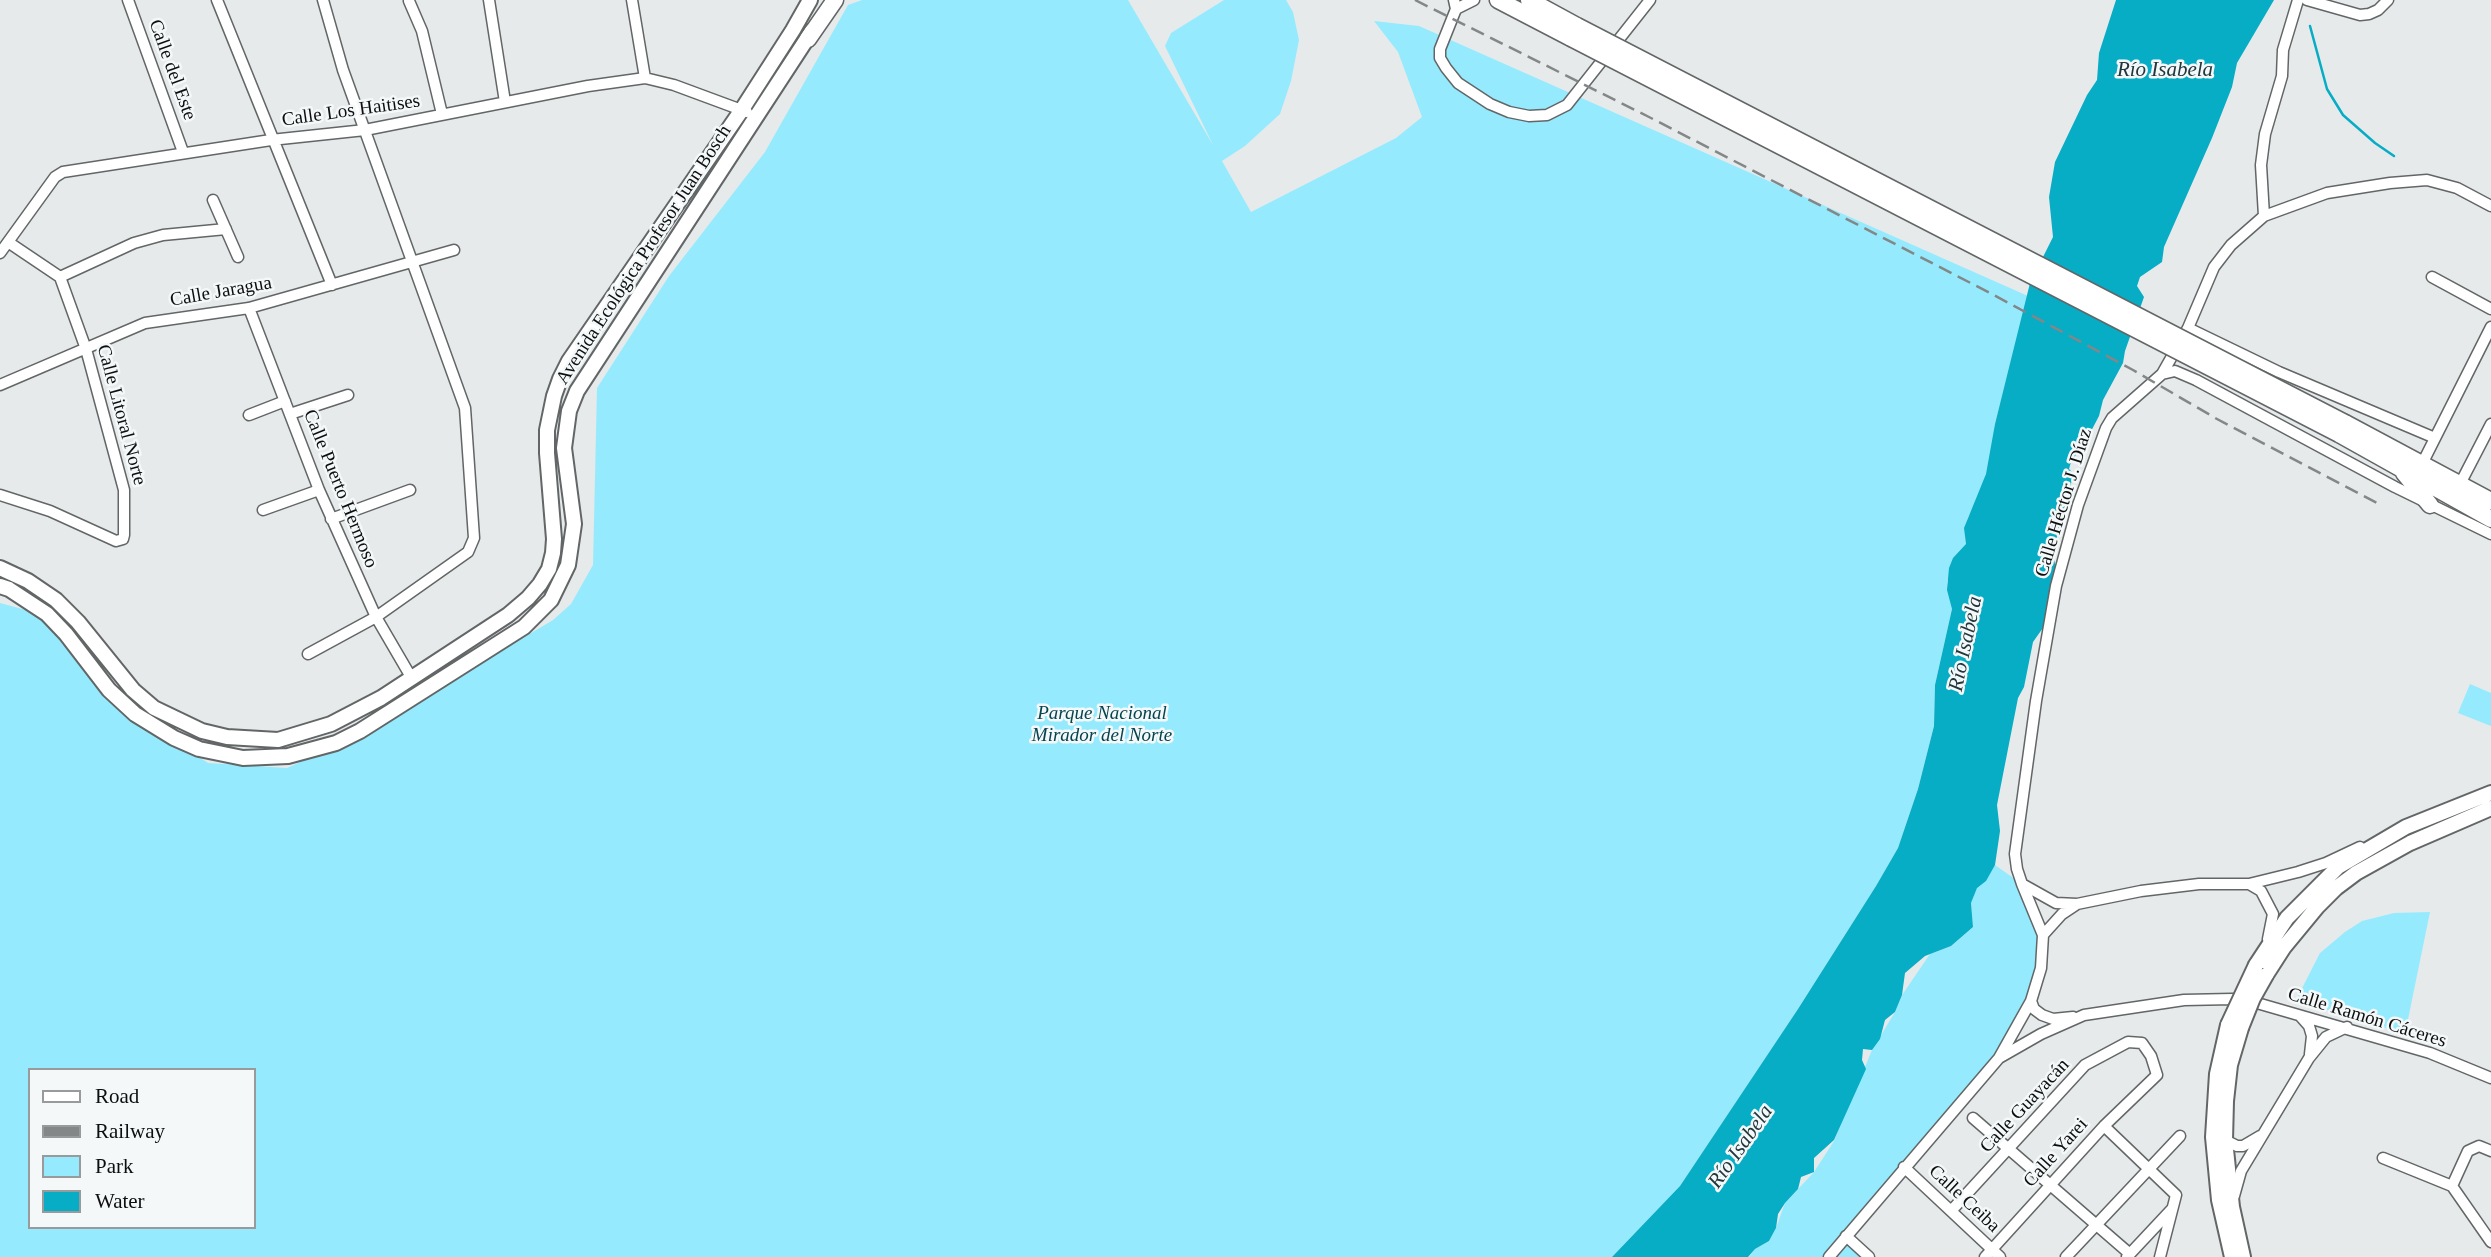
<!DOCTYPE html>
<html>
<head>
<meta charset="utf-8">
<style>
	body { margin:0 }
	#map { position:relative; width:2491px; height:1257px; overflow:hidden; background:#e6eaeb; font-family:Georgia,serif }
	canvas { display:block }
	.legend { position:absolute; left:28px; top:1068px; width:228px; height:161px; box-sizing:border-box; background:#f4f8f9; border:2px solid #989a9b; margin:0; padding:9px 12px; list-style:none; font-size:21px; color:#0d0e0e }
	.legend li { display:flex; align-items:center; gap:14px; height:35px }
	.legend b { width:35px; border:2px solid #989a9b }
</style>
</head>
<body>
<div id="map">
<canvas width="2491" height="1257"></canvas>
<ul class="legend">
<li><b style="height:9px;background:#fff"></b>Road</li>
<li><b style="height:9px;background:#848787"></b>Railway</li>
<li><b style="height:19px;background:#95ebfd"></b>Park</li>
<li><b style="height:19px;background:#07acc5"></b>Water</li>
</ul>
</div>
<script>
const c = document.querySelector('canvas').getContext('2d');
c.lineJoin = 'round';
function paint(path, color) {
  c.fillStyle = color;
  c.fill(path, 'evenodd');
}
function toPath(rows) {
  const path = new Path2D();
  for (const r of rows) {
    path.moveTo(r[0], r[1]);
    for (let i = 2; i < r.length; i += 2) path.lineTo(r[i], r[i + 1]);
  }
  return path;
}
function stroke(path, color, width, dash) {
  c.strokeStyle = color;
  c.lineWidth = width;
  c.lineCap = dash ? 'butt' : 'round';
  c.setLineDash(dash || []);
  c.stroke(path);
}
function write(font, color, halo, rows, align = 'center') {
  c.font = font + ' Georgia,serif';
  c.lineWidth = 5;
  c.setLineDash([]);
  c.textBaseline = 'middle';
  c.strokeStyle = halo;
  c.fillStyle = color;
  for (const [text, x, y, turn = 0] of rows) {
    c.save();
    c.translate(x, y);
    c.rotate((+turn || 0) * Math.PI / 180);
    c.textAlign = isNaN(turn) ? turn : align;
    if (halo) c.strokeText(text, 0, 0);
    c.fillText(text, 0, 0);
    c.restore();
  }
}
paint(toPath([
	[862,0,1128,0,1213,145,1165,46,1171,33,1224,0,1286,0,1293,12,1299,40,1291,81,1280,114,1245,146,1222,161,1251,212,1396,138,1422,117,1398,52,1374,21,1419,26,2028,296,1995,424,1992,449,1983,487,1968,518,1965,530,1966,544,1947,582,1952,609,1935,685,1934,726,1918,789,1898,848,1876,886,1798,1009,1680,1186,1612,1257,0,1257,0,603,41,614,128,710,208,763,287,768,367,731,553,620,571,604,593,565,597,388,669,276,765,152,848,5],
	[30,1070,254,1070,254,1227,30,1227],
	[2470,684,2491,693,2491,726,2458,713],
	[1995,865,2022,884,2043,935,2031,1001,1999,1058,1846,1236,1869,1257,1749,1257,1755,1249,1769,1241,1776,1228,1785,1203,1814,1172,1834,1141,1872,1050,1895,1012,1902,995,1930,954,1951,946,1973,927,1971,903,1977,887],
	[2430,912,2405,1034,2296,1000,2320,953,2345,932,2362,921,2394,913]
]), '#95ebfd');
paint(toPath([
	[2116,0,2274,0,2237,63,2232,87,2212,138,2164,247,2162,262,2140,277,2137,286,2144,297,2125,351,2123,363,2103,400,2099,416,2088,437,2071,462,2069,469,2074,474,2068,493,2064,519,2052,550,2057,573,2045,625,2033,642,2024,687,2018,698,1997,805,2000,831,1995,865,1986,881,1977,888,1971,903,1973,927,1951,946,1925,956,1905,973,1902,995,1895,1012,1885,1020,1880,1039,1872,1050,1863,1049,1862,1060,1866,1069,1834,1140,1814,1158,1814,1172,1801,1177,1798,1189,1785,1203,1778,1214,1776,1228,1769,1241,1755,1249,1748,1257,1612,1257,1680,1186,1798,1009,1876,886,1898,848,1918,789,1934,726,1935,685,1952,609,1947,590,1949,568,1953,558,1966,544,1964,528,1986,474,1995,424,2030,283,2053,237,2049,197,2055,162,2087,95,2097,80,2099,53]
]), '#07acc5');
stroke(toPath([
	[2310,26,2327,89,2343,115,2375,143,2394,156]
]), '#07acc5', 2.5);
const street = toPath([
	[128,0,183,152],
	[217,0,332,285],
	[489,0,505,102],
	[632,0,645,78],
	[1454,0,1456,9,1440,49,1440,58,1446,68,1458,83,1490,104,1509,112,1529,116,1547,115,1567,105,1650,0],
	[2307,0,2360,15,2369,14,2378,10,2388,0],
	[409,1,422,31,442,114],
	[1456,9,1474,0],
	[213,200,238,257],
	[2264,216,2261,165,2265,134,2282,76,2283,50,2298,0],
	[0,253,55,177,63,172,271,140,365,130,588,86,645,78,674,85,747,112],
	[60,277,134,243,163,235,226,229],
	[2432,277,2491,309],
	[249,308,319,490,376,617,411,677],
	[2188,328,2279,372,2435,438],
	[2162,374,2175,371,2196,380,2395,487,2491,534],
	[0,385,145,323,249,308,454,250],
	[290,414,348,395],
	[249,415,285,401],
	[2422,464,2491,327],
	[2460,484,2491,424],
	[0,495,50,511,116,541,123,539,124,535,124,490,86,349,60,277,8,242],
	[263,510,319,490],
	[331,519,410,490],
	[308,654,376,617,468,552,474,538,465,408,343,70,323,0],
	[2022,884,2056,903,2077,904],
	[2249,884,2261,891,2273,914,2268,939],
	[2043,935,2062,914,2077,904,2141,891,2199,884,2249,884,2298,872,2326,863,2360,847],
	[2031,1001,2034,1009,2042,1015,2053,1019,2073,1017],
	[2301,1017,2309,1026,2312,1036,2310,1054],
	[1999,1058,2031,1001,2041,968,2043,935,2022,884,2017,869,2015,854,2036,701,2056,586,2078,505,2106,428,2112,418,2162,374,2188,328,2214,267,2231,245,2264,216,2327,193,2390,183,2427,180,2457,188,2491,206],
	[1973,1118,2130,1254],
	[2104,1126,2176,1195,2160,1257],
	[2225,1140,2237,1146,2243,1146,2260,1136],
	[2491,1151,2479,1146,2468,1151,2452,1186,2491,1242],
	[2383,1158,2452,1186],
	[1904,1167,2000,1257],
	[2234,1196,2241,1171,2309,1058,2326,1037,2347,1027],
	[1951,1211,2085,1065,2128,1042,2142,1043,2151,1056,2157,1075,2104,1126,1985,1257],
	[1846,1236,1869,1257],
	[1829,1257,1999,1058,2041,1034,2084,1015,2184,1000,2232,999,2250,1001,2430,1053,2491,1078],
	[2066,1257,2180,1136],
	[2127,1257,2172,1209]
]);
const secondary = toPath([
	[0,568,28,581,56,600,78,622,133,690,154,708,202,731,227,737,278,740,331,724,381,698,508,615,528,598,540,584,549,569,553,553,554,539,547,453,547,430,554,396,560,379,569,361,741,111,793,30,810,0],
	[0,586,9,589,47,614,66,634,109,690,135,714,174,738,199,749,243,758,288,756,336,743,360,731,524,627,551,600,568,565,574,524,564,448,569,411,577,391,812,31],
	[2256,965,2287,918,2338,867,2406,827,2491,793],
	[2266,975,2284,947,2317,907,2336,888,2356,873,2410,843,2491,808],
	[2228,1025,2217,1074,2213,1137,2219,1200,2232,1257],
	[2241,1028,2230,1065,2226,1101,2225,1140,2232,1207,2243,1257]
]);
const primary = toPath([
	[1498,0,1571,38],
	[1529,0,1577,26],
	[808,39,835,0],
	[2345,423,2491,501],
	[2339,434,2491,519],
	[2404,473,2430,505]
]);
stroke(street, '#636667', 13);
stroke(secondary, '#636667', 18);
stroke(primary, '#636667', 19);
stroke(street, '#fff', 10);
stroke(secondary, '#fff', 14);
stroke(primary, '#fff', 16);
stroke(toPath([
	[1415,0,1649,117,1990,293,2133,370,2217,419,2377,503]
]), '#848787', 2.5, [14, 7]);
const secondaryBridge = toPath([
	[2228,1025,2256,965],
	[2241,1028,2253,998,2266,975]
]);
const primaryBridge = toPath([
	[1577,26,2345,423],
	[1571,38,2339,434]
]);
stroke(secondaryBridge, '#636667', 18, []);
stroke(primaryBridge, '#636667', 19, []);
stroke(secondaryBridge, '#fff', 14);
stroke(primaryBridge, '#fff', 16);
write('19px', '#0d0e0e', '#f4f8f9', [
	["Calle del Este",172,70,70],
	["Calle Los Haitises",351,111,-8],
	["Avenida Ecológica Profesor Juan Bosch",644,255,-57],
	["Calle Jaragua",221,292,-10],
	["Calle Litoral Norte",121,415,75],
	["Calle Puerto Hermoso",340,489,68],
	["Calle Héctor J. Díaz",2064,503,-73],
	["Calle Ramón Cáceres",2367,1018,17],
	["Calle Guayacán",2025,1106,-47],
	["Calle Yarei",2056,1153,-48],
	["Calle Ceiba",1964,1199,43]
]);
write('italic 19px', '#05444e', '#f4f8f9', [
	["Parque Nacional",1102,714],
	["Mirador del Norte",1102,736]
]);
write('italic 21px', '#21373c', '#f4f8f9', [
	["Río Isabela",2165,70],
	["Río Isabela",1966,644,-78],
	["Río Isabela",1741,1147,-55]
]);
</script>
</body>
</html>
